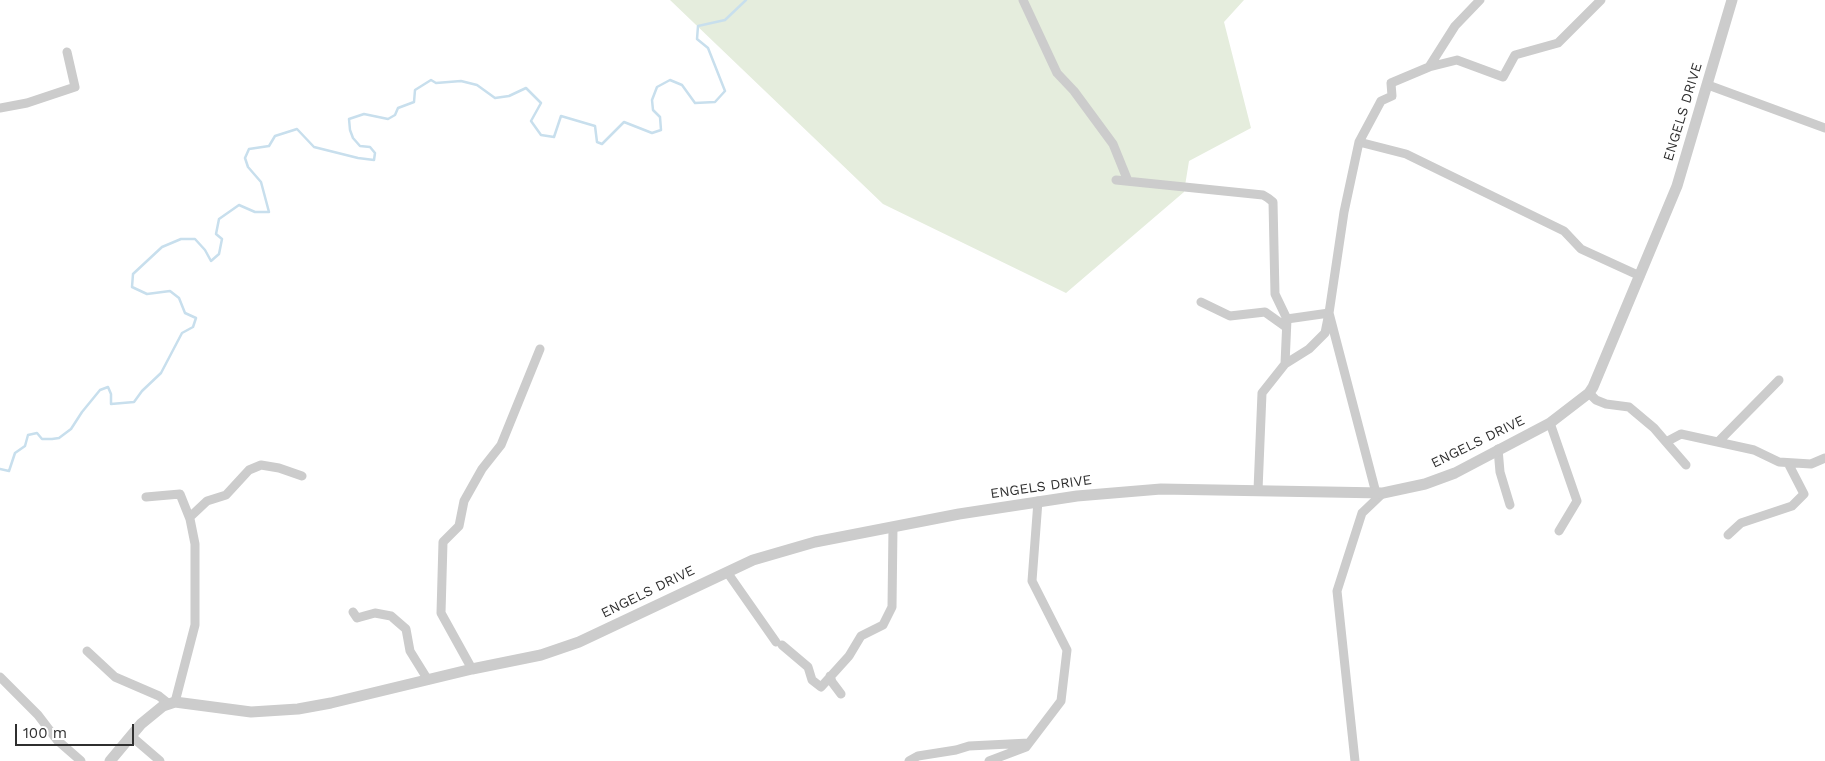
<!DOCTYPE html>
<html>
<head>
<meta charset="utf-8">
<style>
	body { margin:0 }
	#map { position:relative; width:1825px; height:761px; overflow:hidden; background:#fff; font-family:"Work Sans",sans-serif }
	canvas { display:block }
	.scale { position:absolute; left:15px; top:724px; width:119px; height:22px; box-sizing:border-box; border:2px solid #2f2f2f; border-top:0; padding-left:6px; font-size:15px; line-height:18px; white-space:nowrap; color:#2f2f2f; -webkit-text-stroke:4px #fff; paint-order:stroke }
</style>
</head>
<body>
<div id="map">
<canvas width="1825" height="761"></canvas>
<div class="scale">100 m</div>
</div>
<script>
const c = document.querySelector('canvas').getContext('2d');
c.lineJoin = 'round';
function paint(path, color) {
  c.fillStyle = color;
  c.fill(path, 'evenodd');
}
function toPath(rows) {
  const path = new Path2D();
  for (const r of rows) {
    path.moveTo(r[0], r[1]);
    for (let i = 2; i < r.length; i += 2) path.lineTo(r[i], r[i + 1]);
  }
  return path;
}
function stroke(path, color, width, dash) {
  c.strokeStyle = color;
  c.lineWidth = width;
  c.lineCap = dash ? 'butt' : 'round';
  c.setLineDash(dash || []);
  c.stroke(path);
}
function write(font, color, halo, rows, align = 'center') {
  c.font = font + ' "Work Sans",sans-serif';
  c.lineWidth = 5;
  c.setLineDash([]);
  c.textBaseline = 'middle';
  c.strokeStyle = halo;
  c.fillStyle = color;
  for (const [text, x, y, turn = 0] of rows) {
    c.save();
    c.translate(x, y);
    c.rotate((+turn || 0) * Math.PI / 180);
    c.textAlign = isNaN(turn) ? turn : align;
    if (halo) c.strokeText(text, 0, 0);
    c.fillText(text, 0, 0);
    c.restore();
  }
}
paint(toPath([
	[670,0,1244,0,1224,22,1251,128,1189,161,1184,192,1066,293,883,204]
]), '#e5eddd');
stroke(toPath([
	[0,469,9,471,15,453,25,446,28,435,37,433,42,439,52,439,59,438,71,429,82,412,100,390,108,387,111,394,111,404,134,402,142,391,161,373,182,333,193,327,196,318,185,313,179,298,170,291,147,294,132,287,133,274,162,247,181,239,195,239,205,250,211,261,219,254,222,239,216,234,219,219,239,205,255,212,269,212,261,182,248,167,245,158,249,149,269,146,275,136,297,129,314,147,358,158,374,160,375,153,370,147,360,146,353,138,350,130,349,119,364,114,388,119,395,115,398,108,414,102,415,90,431,80,436,83,461,81,477,85,495,98,509,96,526,88,541,103,531,121,541,135,554,137,561,116,595,126,597,142,602,144,624,122,652,133,661,130,660,117,653,110,652,100,657,87,670,80,682,85,695,103,715,102,725,91,708,48,697,39,698,26,725,20,746,0]
]), '#c8dfed', 2.5);
stroke(toPath([
	[1023,0,1057,73,1074,91,1113,144,1128,181],
	[1429,67,1457,60,1503,77,1515,55,1558,43,1601,0],
	[1708,85,1825,128],
	[0,108,27,103,75,87,67,52],
	[1359,142,1406,154,1564,231,1581,249,1640,276],
	[1116,180,1263,195,1268,198,1273,202,1275,294,1287,319,1285,364],
	[1201,302,1230,316,1265,312,1286,327],
	[1589,393,1596,400,1606,404,1629,407,1654,428,1666,442,1681,434,1754,450,1779,462,1811,464,1825,458],
	[1550,423,1577,501,1559,531],
	[1719,441,1779,380],
	[1666,442,1686,465],
	[1498,449,1500,472,1510,505],
	[1258,490,1262,393,1285,364,1309,349,1325,333,1329,313,1287,319],
	[1376,493,1329,313,1344,212,1359,142,1381,101,1392,96,1391,83,1429,67,1455,26,1480,0],
	[146,497,180,494,190,519,195,544,195,625,175,702],
	[190,517,207,501,226,495,249,470,261,465,279,468,302,476],
	[1728,535,1741,523,1792,506,1804,494,1788,463],
	[727,572,776,642],
	[353,612,357,618,375,613,391,616,406,629,410,651,428,680],
	[782,645,808,667,812,680,821,687,849,656,861,636,883,625,892,607,893,527],
	[87,651,115,677,159,696,169,704],
	[472,669,441,613,443,542,459,526,464,501,482,469,501,445,540,349],
	[830,676,832,682,841,694],
	[0,677,38,715,57,740,81,761],
	[131,736,160,761],
	[909,761,918,756,956,750,969,746,1029,743],
	[989,761,1026,747,1061,701,1067,650,1032,581,1038,501],
	[1355,761,1337,591,1362,513,1383,493]
]), '#ccc', 9);
stroke(toPath([
	[110,761,141,724,163,706,175,702,251,712,298,709,331,703,472,669,541,655,579,642,753,560,815,542,959,514,1077,496,1161,489,1383,493,1425,484,1455,473,1550,423,1589,393,1593,387,1677,186,1732,0]
]), '#ccc', 11);
write('14px', '#2f2f2f', '#fff', [
	["ENGELS DRIVE",1683,112,-73],
	["ENGELS DRIVE",1478,442,-26],
	["ENGELS DRIVE",1041,487,-8],
	["ENGELS DRIVE",648,592,-26]
]);
</script>
</body>
</html>
